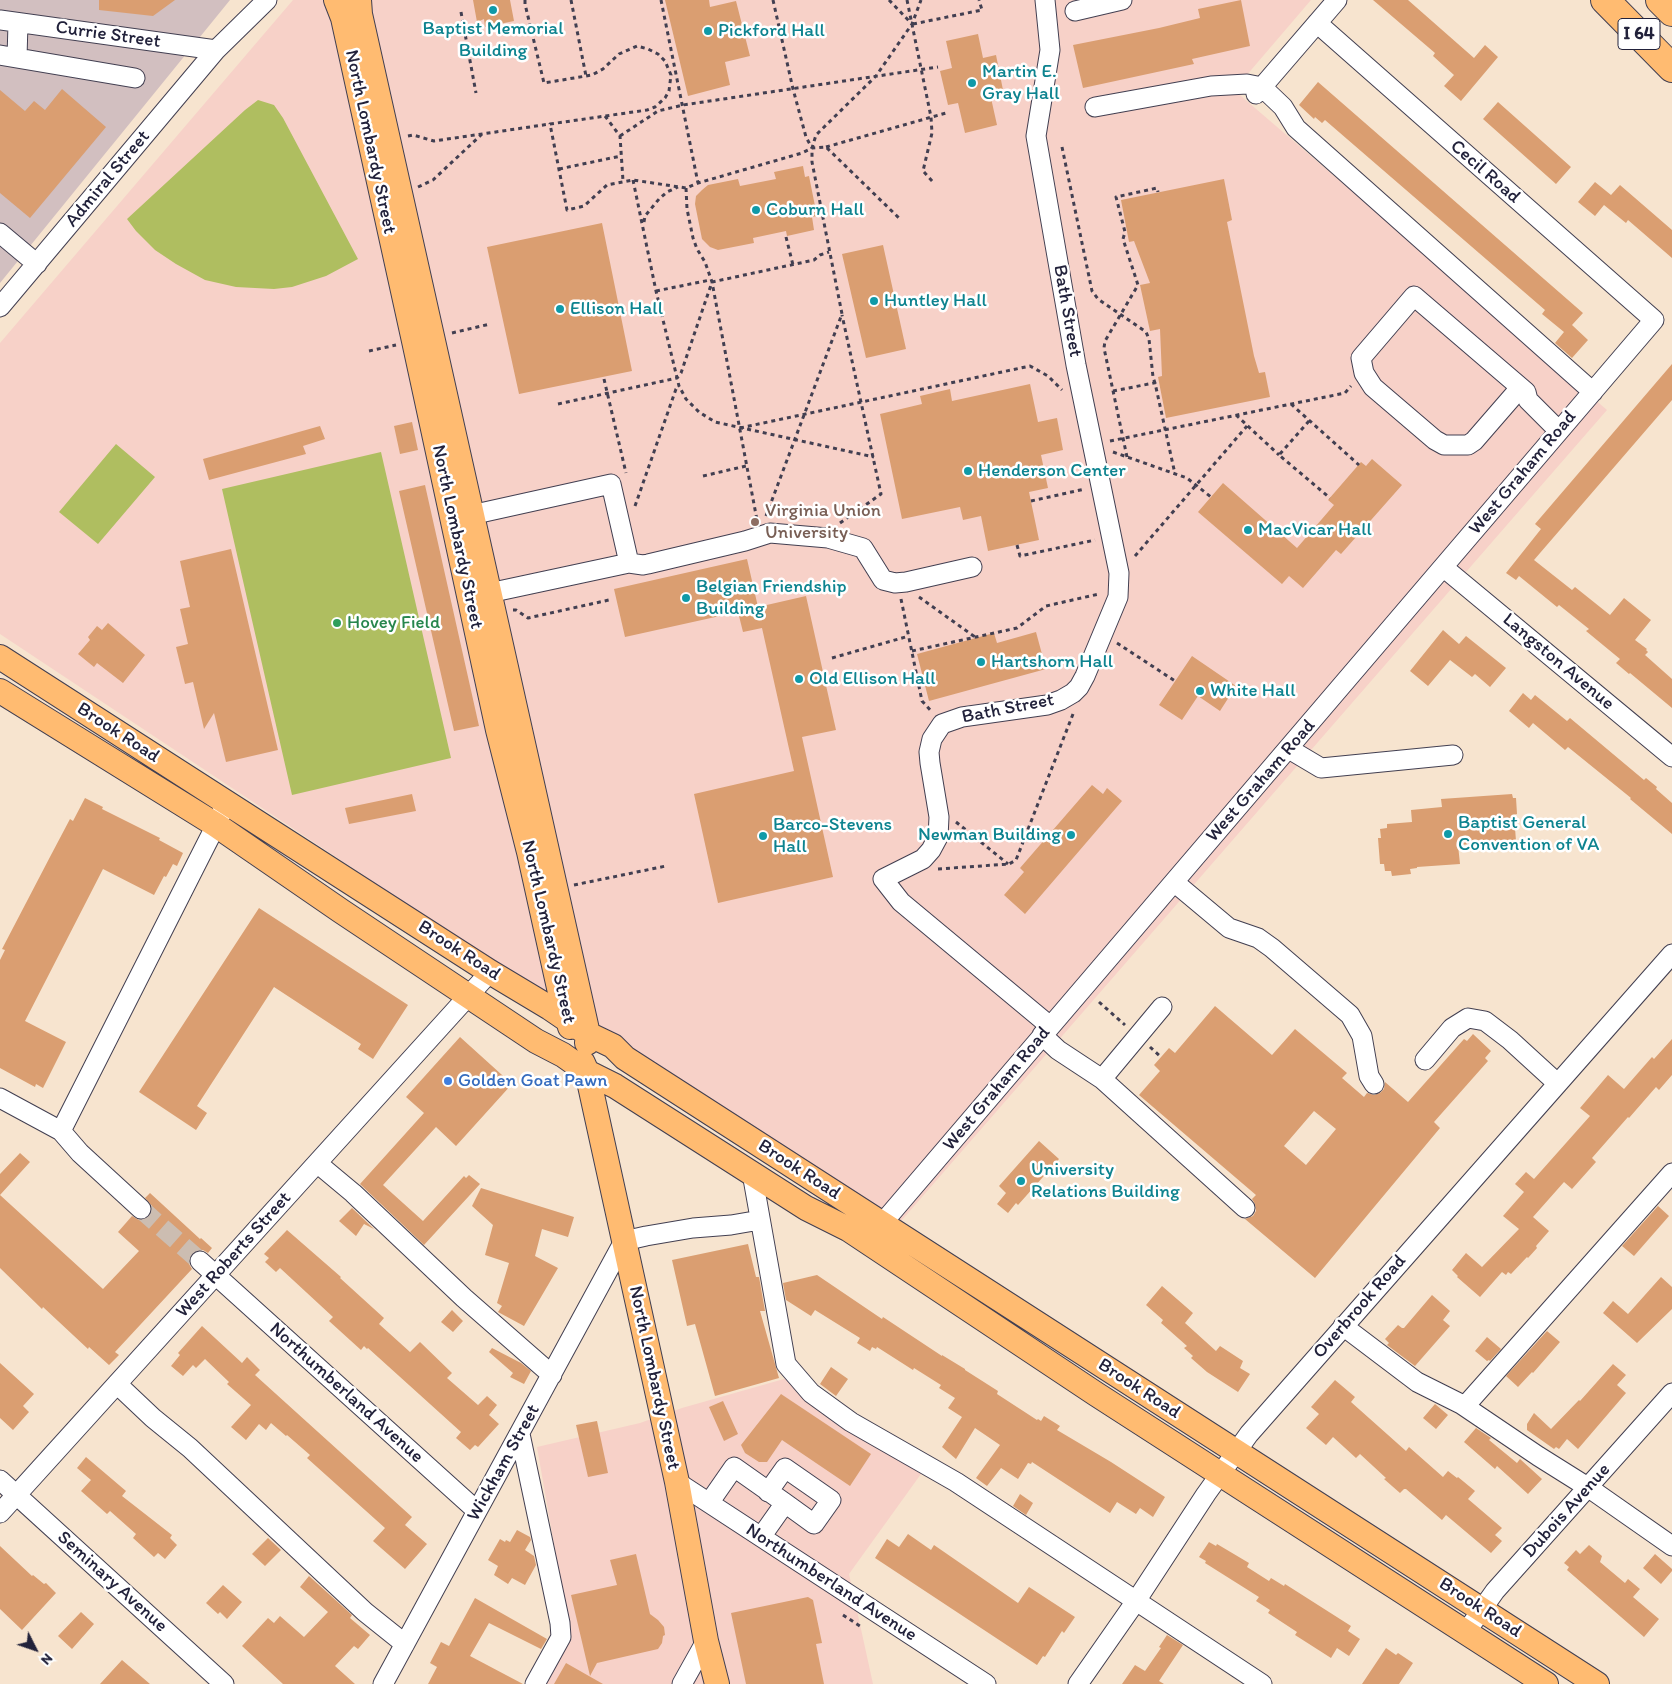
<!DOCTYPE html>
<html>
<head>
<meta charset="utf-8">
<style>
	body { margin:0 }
	#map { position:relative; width:1672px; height:1684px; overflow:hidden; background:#f7e4cf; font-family:Itim,sans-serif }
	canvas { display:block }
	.north { position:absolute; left:10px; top:1624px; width:50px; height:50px; -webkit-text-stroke:4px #fff; paint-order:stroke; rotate:131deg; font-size:14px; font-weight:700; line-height:20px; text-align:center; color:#22223b }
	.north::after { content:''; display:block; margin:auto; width:18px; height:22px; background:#22223b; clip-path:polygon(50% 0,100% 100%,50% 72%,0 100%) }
</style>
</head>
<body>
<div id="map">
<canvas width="1672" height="1684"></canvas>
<div class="north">N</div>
</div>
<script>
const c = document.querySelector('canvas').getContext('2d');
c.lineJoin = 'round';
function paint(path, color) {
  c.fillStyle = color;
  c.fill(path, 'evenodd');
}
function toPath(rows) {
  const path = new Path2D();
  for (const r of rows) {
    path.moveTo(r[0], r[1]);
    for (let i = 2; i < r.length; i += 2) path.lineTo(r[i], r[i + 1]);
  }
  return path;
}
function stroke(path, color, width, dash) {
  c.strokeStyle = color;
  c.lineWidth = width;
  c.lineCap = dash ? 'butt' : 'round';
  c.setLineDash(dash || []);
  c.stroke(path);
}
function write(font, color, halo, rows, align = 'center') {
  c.font = font + ' Itim,sans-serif';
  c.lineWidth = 5;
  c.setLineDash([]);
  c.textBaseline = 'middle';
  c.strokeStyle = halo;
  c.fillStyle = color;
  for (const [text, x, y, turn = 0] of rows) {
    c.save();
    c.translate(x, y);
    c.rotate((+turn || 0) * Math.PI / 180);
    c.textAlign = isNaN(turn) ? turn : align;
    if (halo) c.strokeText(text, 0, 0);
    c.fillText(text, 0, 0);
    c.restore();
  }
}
paint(toPath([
	[293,0,1311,0,1234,90,1607,410,895,1228,0,634,0,343],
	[798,1375,921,1474,849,1574,873,1684,543,1684,570,1636,537,1447,640,1423,682,1408]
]), '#f7d1c8');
paint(toPath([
	[0,0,230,0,0,283]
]), '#d2bfc0');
paint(toPath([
	[258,100,274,105,283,118,358,259,326,276,292,287,274,289,236,287,205,280,176,264,155,250,136,231,127,219,245,110],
	[116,444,155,477,98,544,59,512],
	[381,452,451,758,292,795,222,489]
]), '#afbe60');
paint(toPath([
	[99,0,175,0,153,16,99,10],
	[473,0,510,0,514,21,485,27,484,19,477,22],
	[665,0,709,0,710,7,736,1,750,56,725,62,730,85,688,96],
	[1241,0,1250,46,1192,59,1194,64,1083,88,1073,45,1159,28,1200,18,1198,9],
	[1373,0,1408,0,1474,58,1485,45,1498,57,1461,101,1444,86,1454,75,1433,56,1435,53],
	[978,34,983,58,996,55,1004,95,991,98,997,125,965,133,958,103,948,105,940,71,952,68,946,41],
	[1318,82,1583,313,1572,325,1588,340,1572,358,1555,343,1564,332,1542,314,1545,310,1325,120,1322,123,1315,117,1314,119,1299,105],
	[62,89,106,127,30,218,0,193,0,90,25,111,34,101,45,110],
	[1498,102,1571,167,1556,184,1483,119],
	[803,166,805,177,809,176,817,216,812,217,814,230,787,236,786,231,753,238,754,243,718,250,710,247,702,239,695,204,696,196,702,190,708,185,738,179,740,186,776,179,774,172],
	[1224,179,1232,220,1227,222,1254,356,1259,373,1265,372,1270,397,1166,418,1158,377,1162,376,1160,329,1150,331,1140,285,1150,283,1134,241,1129,242,1121,200],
	[1595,182,1611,195,1620,185,1672,230,1672,258,1628,220,1626,223,1604,205,1595,216,1578,202],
	[602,223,632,371,519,394,487,247],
	[883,245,906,349,866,358,842,254],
	[1672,364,1672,400,1534,560,1572,590,1575,587,1610,615,1624,598,1651,620,1635,640,1647,649,1646,650,1648,652,1645,655,1672,679,1672,708,1630,673,1629,674,1616,663,1620,659,1586,631,1589,629,1559,605,1557,607,1519,576,1516,580,1506,573,1541,529,1535,524],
	[1030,384,1038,422,1057,418,1063,450,1041,455,1048,488,1029,492,1039,540,988,551,981,516,963,520,960,507,902,519,880,414,922,404,920,396,950,389,952,401],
	[412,422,418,450,400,454,394,426],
	[320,426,325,439,303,446,306,454,209,480,203,459],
	[1372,459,1402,485,1341,554,1336,550,1303,588,1289,576,1282,584,1198,512,1223,483,1297,548,1334,505,1328,500,1361,462,1366,466],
	[425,485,479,726,454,731,399,491],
	[231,549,278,750,226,762,214,713,204,729,193,682,185,684,176,647,188,644,180,609,190,607,180,561],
	[747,559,758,607,806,596,836,730,802,737,833,877,718,903,694,794,794,771,762,628,743,632,738,612,625,637,614,589],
	[108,623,145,655,123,683,97,663,94,667,78,654,90,640,88,637,97,626,102,630],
	[1443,630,1459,644,1466,636,1506,668,1490,687,1475,674,1472,677,1450,660,1428,686,1410,671],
	[1036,632,1046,669,929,701,917,654,994,633,997,643],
	[1192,656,1236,686,1220,711,1198,696,1182,720,1159,705],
	[1523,693,1531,700,1535,695,1567,721,1570,718,1644,780,1646,778,1657,787,1656,789,1672,803,1672,834,1630,799,1631,798,1568,747,1565,750,1533,723,1529,728,1509,711],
	[1092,785,1103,794,1107,788,1122,801,1025,914,1004,895,1024,872,1020,868],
	[412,794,416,811,349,824,345,808],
	[1512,794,1513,798,1516,798,1517,814,1514,815,1516,841,1458,845,1460,864,1417,867,1417,868,1410,869,1411,874,1392,876,1391,871,1385,871,1384,864,1380,864,1378,838,1381,838,1380,829,1387,828,1387,824,1412,822,1411,810,1442,807,1441,799],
	[85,798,103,807,102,809,160,838,159,840,183,853,177,866,173,864,166,877,164,876,154,895,103,869,25,1021,66,1042,43,1088,36,1084,35,1087,0,1068,0,960,5,950,2,949,51,855,70,819,73,821],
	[259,908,408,1005,373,1059,358,1049,361,1044,274,987,197,1106,207,1113,196,1130,139,1092],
	[1215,1006,1272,1055,1295,1029,1347,1073,1342,1078,1364,1097,1367,1093,1374,1095,1380,1093,1384,1089,1385,1082,1408,1102,1464,1039,1467,1041,1473,1034,1491,1051,1485,1058,1488,1061,1434,1122,1440,1128,1315,1278,1245,1219,1253,1216,1256,1211,1255,1204,1252,1199,1256,1195,1139,1095,1160,1071,1154,1065,1169,1048,1175,1053],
	[1314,1111,1336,1129,1306,1165,1284,1146],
	[460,1037,512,1084,456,1146,436,1127,383,1185,423,1221,464,1176,466,1178,469,1175,480,1184,424,1245,360,1184,424,1113,406,1097],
	[1672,1039,1672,1075,1659,1090,1656,1087,1629,1118,1628,1117,1592,1158,1596,1162,1572,1189,1564,1182,1533,1217,1549,1231,1536,1246,1537,1248,1528,1258,1527,1257,1511,1274,1508,1272,1506,1275,1502,1272,1480,1297,1457,1277,1458,1276,1452,1270,1466,1253,1482,1267,1519,1229,1503,1216,1524,1192,1515,1184,1526,1172,1534,1179,1590,1116,1580,1108,1608,1075,1624,1089,1652,1057,1654,1059],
	[1039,1141,1059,1159,1018,1205,1016,1203,1008,1213,997,1204,1006,1193,999,1186],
	[20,1153,30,1162,0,1195,103,1289,139,1251,118,1232,132,1216,139,1220,145,1220,150,1216,152,1211,152,1206,145,1198,150,1193,200,1239,201,1238,212,1248,208,1253,203,1250,197,1250,191,1254,189,1258,189,1264,192,1269,115,1352,119,1355,109,1365,89,1347,88,1349,43,1307,42,1309,0,1268,0,1174],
	[481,1188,574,1217,568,1237,542,1229,535,1256,558,1268,524,1326,498,1312,502,1306,497,1303,509,1263,485,1255,493,1225,472,1206],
	[1658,1206,1669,1216,1634,1256,1622,1246],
	[352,1208,374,1229,364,1224,356,1236,339,1221],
	[287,1230,341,1277,340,1278,384,1318,379,1324,410,1352,420,1342,452,1373,447,1378,478,1405,487,1396,497,1405,489,1415,499,1424,478,1447,475,1445,470,1450,456,1438,461,1432,368,1348,367,1349,364,1346,361,1350,329,1321,333,1317,280,1268,276,1272,265,1262,269,1258,264,1254],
	[748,1244,756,1277,759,1277,765,1311,760,1311,779,1378,715,1396,695,1324,687,1326,672,1260],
	[817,1275,882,1319,883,1317,942,1356,942,1355,965,1369,965,1370,998,1391,997,1394,1037,1420,1038,1419,1041,1421,1044,1416,1060,1426,1057,1430,1111,1462,1165,1497,1153,1517,1140,1508,1136,1514,1117,1502,1110,1513,1032,1462,1031,1464,1028,1463,1018,1479,1001,1468,987,1486,976,1478,1000,1445,975,1428,956,1459,942,1447,962,1417,948,1408,955,1398,939,1388,941,1385,914,1368,913,1370,877,1347,876,1349,872,1347,870,1351,857,1343,860,1338,815,1310,811,1316,786,1300,783,1283],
	[1661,1277,1672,1287,1672,1309,1637,1343,1603,1313,1613,1301,1628,1314],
	[1162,1286,1193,1313,1185,1323,1216,1351,1220,1346,1243,1361,1240,1368,1250,1374,1238,1392,1207,1372,1191,1358,1193,1356,1184,1348,1187,1346,1161,1323,1163,1320,1146,1305],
	[1432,1295,1450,1311,1443,1320,1450,1326,1415,1366,1387,1345,1389,1343,1385,1339,1398,1325,1402,1328,1404,1328],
	[452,1310,463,1321,453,1332,441,1322],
	[202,1326,242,1363,247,1357,260,1370,255,1375,412,1517,405,1525,427,1544,405,1569,373,1541,385,1528,307,1458,310,1455,287,1435,286,1436,271,1423,266,1430,259,1424,246,1440,231,1427,251,1405,227,1384,229,1382,205,1359,196,1368,193,1365,183,1376,171,1366,180,1355,178,1353],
	[1547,1331,1560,1342,1533,1373,1532,1372,1518,1387,1506,1376],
	[1487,1337,1501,1349,1490,1361,1489,1360,1487,1361,1475,1351],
	[492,1348,521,1363,531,1371,524,1384,510,1377,513,1373,489,1352],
	[0,1363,34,1394,23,1406,29,1412,13,1430,0,1418],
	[1613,1364,1626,1375,1617,1385,1626,1393,1578,1449,1567,1439,1559,1449,1556,1447,1554,1449,1527,1430,1527,1424,1534,1413,1551,1429,1579,1400,1580,1401],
	[831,1367,848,1379,836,1396,820,1384],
	[1335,1380,1355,1397,1351,1402,1406,1451,1409,1447,1443,1477,1448,1471,1457,1478,1458,1477,1475,1491,1468,1499,1502,1528,1495,1535,1502,1541,1491,1553,1446,1515,1442,1520,1406,1489,1404,1489,1400,1493,1384,1479,1386,1478,1360,1454,1356,1458,1333,1437,1326,1445,1306,1428,1319,1414,1311,1407],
	[781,1394,871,1454,850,1486,782,1440,767,1462,759,1462,745,1453,741,1445],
	[723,1401,738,1434,724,1441,709,1407],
	[1435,1404,1448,1415,1436,1429,1423,1418],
	[597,1421,608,1473,588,1477,576,1425],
	[1476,1428,1491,1438,1489,1440,1517,1463,1520,1459,1542,1479,1528,1494,1497,1466,1495,1469,1464,1442],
	[86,1457,126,1491,122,1496,172,1535,170,1538,177,1545,165,1559,158,1553,154,1557,133,1538,136,1534,110,1511,107,1514,81,1491,91,1480,77,1468],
	[1020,1494,1033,1503,1026,1515,1013,1506],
	[517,1530,530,1537,531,1540,525,1550,534,1556,536,1565,525,1585,512,1578,508,1584,494,1575,498,1566,488,1560,500,1539,505,1542,506,1540,510,1542],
	[908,1534,931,1550,934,1545,1018,1603,1029,1587,1075,1617,1064,1633,1062,1631,1045,1657,1043,1656,1037,1665,875,1558,887,1539,899,1547],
	[268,1538,281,1550,265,1566,252,1554],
	[1209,1542,1216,1546,1217,1544,1249,1563,1247,1567,1269,1581,1271,1578,1284,1586,1285,1584,1351,1626,1348,1631,1360,1639,1349,1656,1337,1648,1331,1658,1295,1635,1297,1632,1268,1613,1270,1610,1256,1601,1259,1597,1205,1563,1206,1561,1199,1557],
	[1589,1545,1602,1556,1600,1562,1625,1583,1628,1579,1640,1589,1633,1597,1659,1619,1644,1637,1567,1570,1569,1567,1564,1563,1576,1550,1580,1554],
	[0,1546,32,1576,33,1575,44,1584,46,1583,56,1593,22,1630,0,1609],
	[636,1554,650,1614,658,1620,664,1627,665,1635,663,1636,662,1643,658,1649,597,1663,590,1676,571,1595,617,1585,610,1560],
	[1655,1554,1672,1569,1672,1571,1661,1584,1643,1568],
	[309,1576,352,1615,350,1618,370,1635,358,1649,354,1646,335,1666,355,1684,283,1684,242,1646,268,1618,274,1623,280,1616,304,1637,328,1612,300,1587],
	[223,1585,242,1602,227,1619,220,1612,218,1614,206,1603],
	[808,1597,813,1600,822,1643,816,1644,824,1684,746,1684,731,1613],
	[475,1598,547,1639,541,1649,489,1623,470,1656,523,1684,428,1684,437,1667,430,1663,441,1642,449,1646],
	[81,1612,94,1624,72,1649,58,1636],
	[1167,1635,1183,1645,1159,1681,1164,1684,1122,1684,1135,1665,1145,1671,1161,1648,1159,1647],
	[1386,1648,1396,1655,1398,1653,1413,1663,1399,1684,1362,1684],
	[122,1660,150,1684,100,1684],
	[566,1663,603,1684,554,1684]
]), '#da9e71');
stroke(toPath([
	[141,1209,200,1261]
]), '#ccbdb1', 19, [19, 9]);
const minor = toPath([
	[1045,0,1050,50,1036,136,1076,365,1119,573,1118,597,1085,676,1079,687,1073,693,1061,700,1047,705,962,717,942,724,932,739,929,752,930,763,939,817,938,837,931,850,923,859,883,879,901,902,1050,1026],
	[1075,11,1122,0],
	[0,20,216,50],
	[0,55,135,78],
	[17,58,18,23],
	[1256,94,1337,0],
	[1095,107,1211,86,1247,84,1262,87,1283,107,1296,128,1593,392],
	[0,233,37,264],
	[0,307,216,50,267,0],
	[1520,388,1474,441,1468,445,1444,445,1435,440,1373,387,1364,373,1361,358,1414,296,1526,392,1528,400,1559,431],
	[471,515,611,484,629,563],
	[1443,567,1672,757],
	[489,593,629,563,643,565,648,564,745,541,770,533,828,538,863,548,883,580,895,583,906,582,972,567],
	[1289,749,1321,768,1453,755],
	[1174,882,1229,928,1258,938,1272,948,1350,1015,1362,1036,1369,1076,1374,1084],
	[1042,1035,1058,1050,1102,1079,1162,1007],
	[1425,1060,1452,1028,1468,1018,1485,1021,1510,1040,1557,1083],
	[1102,1079,1245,1208],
	[0,1098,61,1131,216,825,226,803],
	[61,1131,80,1153,141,1209],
	[317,1163,353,1193,464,1298,552,1375],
	[752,1173,786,1364,811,1393,851,1422,956,1482,1262,1684],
	[874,1233,1654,320,1317,23],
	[200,1261,477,1511],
	[1343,1326,1417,1382,1461,1404,1538,1456,1589,1488,1672,1546],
	[117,1384,153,1418,190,1448,365,1612,405,1644],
	[1465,1406,1672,1173],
	[520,1434,560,1623,561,1637,535,1684],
	[0,1480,224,1684],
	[677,1482,986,1684],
	[709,1503,734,1467,785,1503,814,1524,831,1500,785,1468,768,1492],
	[0,1513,490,972],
	[761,1537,785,1503],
	[1466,1632,1495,1591,1672,1393],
	[383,1684,624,1241,646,1236,693,1228,731,1225,760,1220],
	[682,1684,706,1641],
	[1078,1684,1136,1601,1206,1494,1249,1434,1672,954]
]);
const major = toPath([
	[336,0,343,18,414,341,498,730,529,852,559,988,570,1027],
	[359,0,360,14,588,1034,587,1043],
	[0,657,490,972,550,1008,588,1034,613,1046,625,1058,1597,1684],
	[0,691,216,825,341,911,536,1041,563,1055,587,1072,615,1086,806,1208,848,1229,1096,1394,1546,1684],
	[583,1063,587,1072,677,1482,706,1641,717,1684]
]);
const highway = toPath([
	[1605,0,1672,68],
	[1660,0,1672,12]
]);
stroke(minor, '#423f51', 21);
stroke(major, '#423f51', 26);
stroke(highway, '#423f51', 30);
stroke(toPath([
	[525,0,525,4,544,83,592,75,603,69,619,54,637,46,648,49,658,54,665,61,671,75,669,91,665,98,655,107,647,110,550,124,567,210,584,206,607,185,633,180,686,188,698,183,802,153,812,148,826,147,900,219],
	[571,0,586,76],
	[661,0,698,183],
	[773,0,793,89,806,137,812,148],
	[889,0,912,24],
	[907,0,931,117,932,133,923,171,933,182],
	[461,12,476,93],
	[913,24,982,10,979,0],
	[605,116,620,136,623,181],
	[408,136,413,135,434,141,550,124],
	[620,136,658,111,683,105,938,67],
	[826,147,946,113],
	[1062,147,1092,291,1098,299,1146,332,1149,339,1153,377,1155,383,1175,474],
	[559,169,621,156],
	[633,180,656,291,679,386,686,399,699,412,715,422,874,457],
	[418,187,433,180,482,134],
	[686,188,687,209,693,238,697,249,705,262,712,282,757,520],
	[644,222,645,216,659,199,667,192,678,187],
	[786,237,793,265],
	[656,291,710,280],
	[452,333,490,324],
	[369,351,396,345],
	[604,379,626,473],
	[1113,391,1159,382],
	[558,404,677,378,681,373,712,282,814,260,820,255,829,252],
	[1291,404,1359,465],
	[1236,415,1279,455],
	[1309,421,1279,455,1330,498],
	[740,428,1030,366,1048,376,1062,390],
	[1110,441,1345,393,1351,386],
	[1113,452,1187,478,1211,497],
	[1127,457,1104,348,1105,341,1138,285,1123,239,1125,232,1116,197,1157,188,1158,192],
	[703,476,746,466],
	[1031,501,1085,489],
	[635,506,676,389,679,386],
	[766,516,842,314,812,162,812,148,816,135,876,76,912,24,921,0],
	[840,523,881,494,842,315],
	[1017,545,1020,556,1095,540],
	[1135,556,1247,426],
	[919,597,975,637],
	[901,599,922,701,932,712],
	[513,610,516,610,528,618,609,600],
	[1117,643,1175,681],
	[912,651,1017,628,1046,606,1099,594],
	[832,658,909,636],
	[956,822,1008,864],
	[938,869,1009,864,1016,860,1073,714],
	[574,885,666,866],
	[1099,1002,1125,1025],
	[1150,1047,1161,1057],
	[843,1615,863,1628]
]), '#423f51', 3, [4, 4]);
stroke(minor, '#fff', 19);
stroke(major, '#ffbb71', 24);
stroke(highway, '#ffbb71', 28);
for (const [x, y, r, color] of [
	[493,10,5,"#0f9aa8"],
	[708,31,5,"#0f9aa8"],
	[972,83,5,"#0f9aa8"],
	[756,210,5,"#0f9aa8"],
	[874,301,5,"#0f9aa8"],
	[560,309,5,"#0f9aa8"],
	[968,471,5,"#0f9aa8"],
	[755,522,5,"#8d6e63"],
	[1248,530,5,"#0f9aa8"],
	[686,598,5,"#0f9aa8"],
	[337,623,5,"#2e9e5b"],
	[981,662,5,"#0f9aa8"],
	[799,679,5,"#0f9aa8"],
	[1200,691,5,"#0f9aa8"],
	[1448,834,5,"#0f9aa8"],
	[1071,835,5,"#0f9aa8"],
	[763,836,5,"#0f9aa8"],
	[448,1081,5,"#3f7fe0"],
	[1021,1181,5,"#0f9aa8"]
]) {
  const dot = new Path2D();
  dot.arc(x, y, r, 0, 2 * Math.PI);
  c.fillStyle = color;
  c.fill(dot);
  stroke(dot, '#fff', 2);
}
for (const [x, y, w] of [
	[1639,34,42]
]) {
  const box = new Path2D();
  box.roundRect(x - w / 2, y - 15.5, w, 31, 4);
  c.fillStyle = '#fff';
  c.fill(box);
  stroke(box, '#22223b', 1);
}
write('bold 18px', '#22223b', null, [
	["I 64",1639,34]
]);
write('19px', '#0d838f', '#fff', [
	["Baptist Memorial",493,29,"center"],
	["Building",493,51,"center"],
	["Pickford Hall",718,31],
	["Martin E.",982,72],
	["Gray Hall",982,94],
	["Coburn Hall",766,210],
	["Huntley Hall",884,301],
	["Ellison Hall",570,309],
	["Henderson Center",978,471],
	["MacVicar Hall",1258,530],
	["Belgian Friendship",696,587],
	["Building",696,609],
	["Hartshorn Hall",991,662],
	["Old Ellison Hall",809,679],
	["White Hall",1210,691],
	["Baptist General",1458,823],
	["Convention of VA",1458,845],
	["Barco-Stevens",773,825],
	["Hall",773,847],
	["Newman Building",1061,835,"right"],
	["University",1031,1170],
	["Relations Building",1031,1192]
], 'left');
write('19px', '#22223b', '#fff', [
	["Currie Street",108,35,8],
	["North Lombardy Street",370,142,78],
	["Cecil Road",1485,172,41],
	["Admiral Street",108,179,-50],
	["Bath Street",1067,311,80],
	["West Graham Road",1523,473,-50],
	["North Lombardy Street",457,537,78],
	["Langston Avenue",1558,662,40],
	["Bath Street",1008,709,-11],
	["Brook Road",118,733,33],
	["West Graham Road",1261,781,-49],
	["North Lombardy Street",548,932,77],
	["Brook Road",459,951,33],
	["West Graham Road",997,1089,-50],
	["Brook Road",799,1170,33],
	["West Roberts Street",234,1255,-48],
	["Overbrook Road",1360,1307,-49],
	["North Lombardy Street",654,1378,78],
	["Brook Road",1139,1389,33],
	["Northumberland Avenue",346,1393,42],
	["Wickham Street",504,1463,-61],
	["Dubois Avenue",1567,1511,-48],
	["Seminary Avenue",112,1582,42],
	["Northumberland Avenue",831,1583,33],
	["Brook Road",1480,1608,33]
]);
write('19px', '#785e54', '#fff', [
	["Virginia Union",765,511],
	["University",765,533]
], 'left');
write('19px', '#27864d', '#fff', [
	["Hovey Field",347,623]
], 'left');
write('19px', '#366cbe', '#fff', [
	["Golden Goat Pawn",458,1081]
], 'left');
</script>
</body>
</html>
